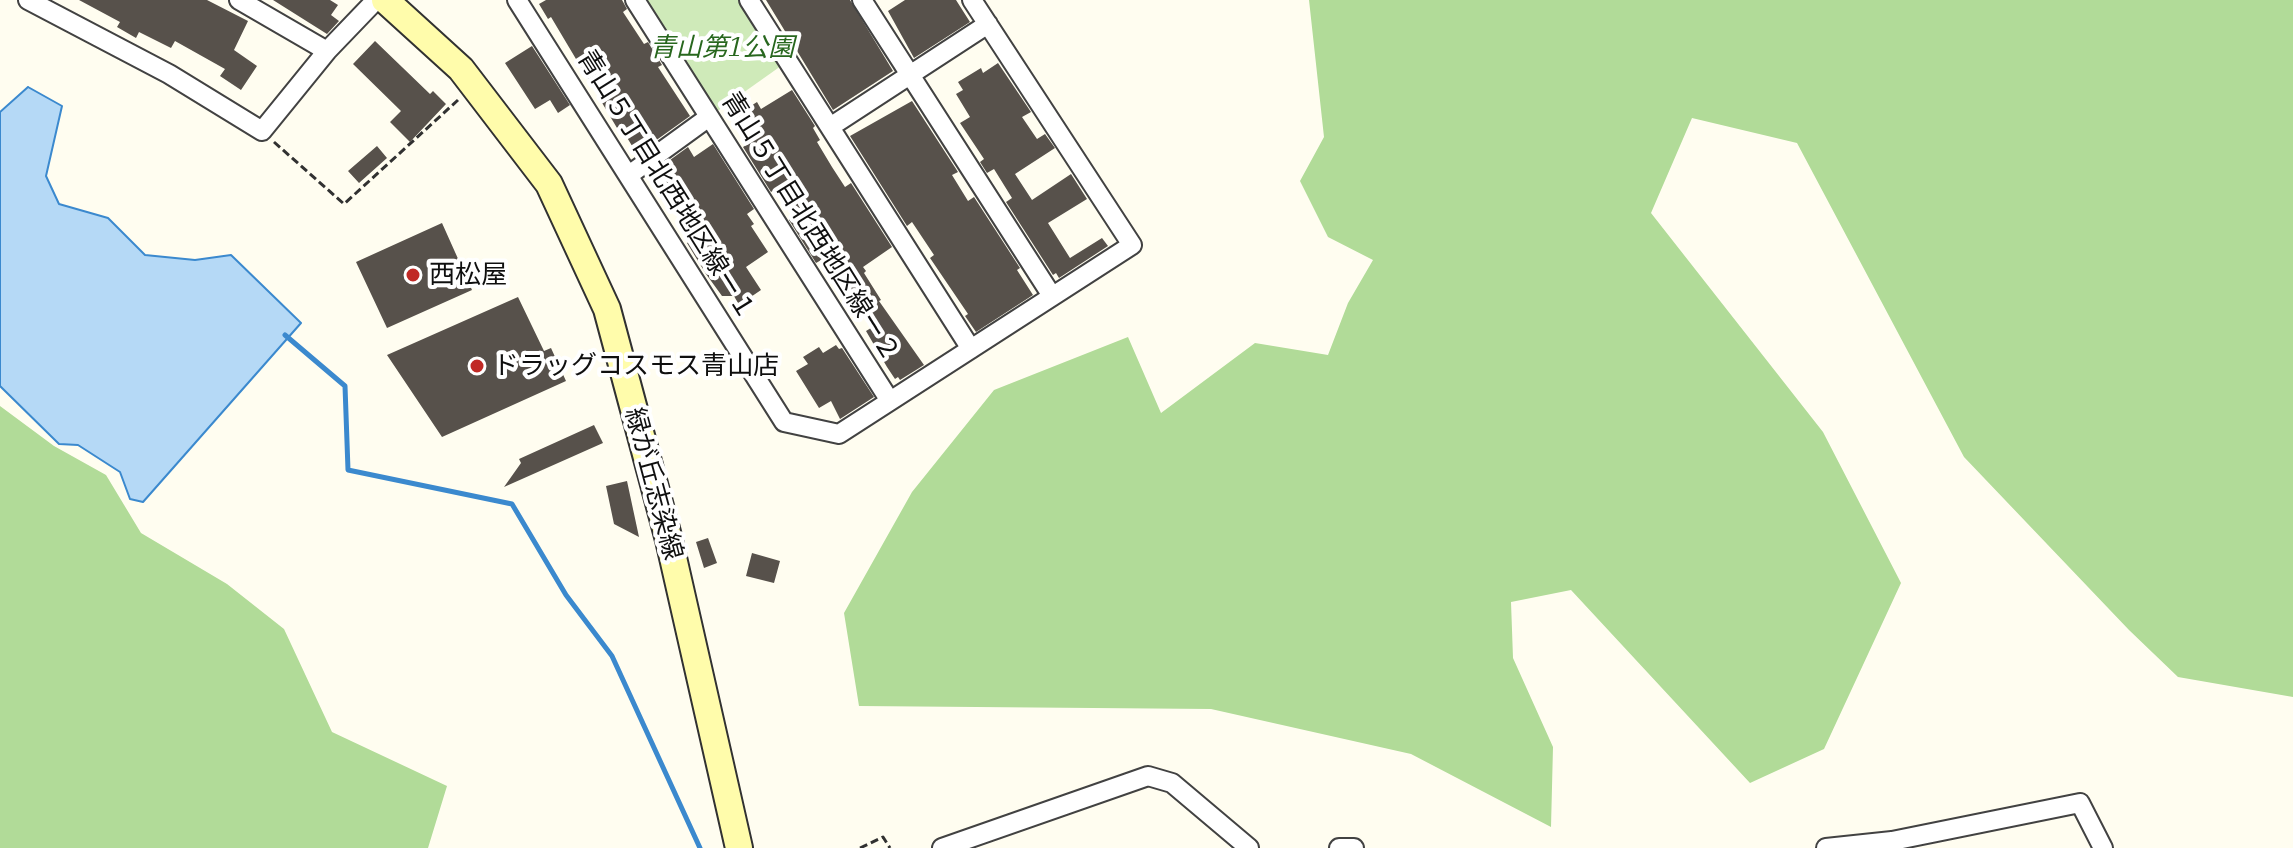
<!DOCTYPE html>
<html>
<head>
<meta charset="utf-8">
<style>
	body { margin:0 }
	canvas { display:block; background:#fffdf0 }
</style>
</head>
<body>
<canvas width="2293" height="848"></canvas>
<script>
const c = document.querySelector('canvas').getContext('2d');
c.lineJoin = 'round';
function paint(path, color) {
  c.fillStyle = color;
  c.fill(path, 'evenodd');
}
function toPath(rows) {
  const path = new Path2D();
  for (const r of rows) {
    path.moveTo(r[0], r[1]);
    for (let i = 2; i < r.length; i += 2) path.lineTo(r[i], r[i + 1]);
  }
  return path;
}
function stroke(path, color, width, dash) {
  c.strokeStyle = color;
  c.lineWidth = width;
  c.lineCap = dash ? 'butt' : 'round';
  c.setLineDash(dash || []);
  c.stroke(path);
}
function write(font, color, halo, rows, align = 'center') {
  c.font = font + ' "IBM Plex Serif","Noto Sans JP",serif';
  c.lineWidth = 8;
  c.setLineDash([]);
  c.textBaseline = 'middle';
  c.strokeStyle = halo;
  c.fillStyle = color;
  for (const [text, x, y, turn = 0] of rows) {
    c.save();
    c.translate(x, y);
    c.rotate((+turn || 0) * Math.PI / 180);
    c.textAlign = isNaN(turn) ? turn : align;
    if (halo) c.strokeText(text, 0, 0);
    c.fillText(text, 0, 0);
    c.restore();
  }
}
paint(toPath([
	[635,0,749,0,788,61,709,117]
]), '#cfeab9');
paint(toPath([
	[1309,0,2293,0,2293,697,2178,677,2129,630,1964,457,1797,143,1692,118,1651,213,1823,432,1901,583,1824,749,1750,783,1571,590,1511,602,1513,658,1553,747,1551,827,1411,754,1211,709,859,706,844,613,912,492,994,390,1128,337,1161,413,1255,343,1328,355,1348,303,1373,260,1328,237,1300,181,1324,137],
	[0,406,54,446,106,475,141,533,227,584,284,629,332,732,447,786,428,848,0,848]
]), '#b1db98');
const water = toPath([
	[28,87,62,106,46,176,59,204,108,218,145,255,195,260,231,255,301,323,143,502,130,499,120,472,78,445,59,444,0,386,0,112,28,87]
]);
paint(water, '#b5d9f6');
stroke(water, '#3b89ce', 2);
stroke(toPath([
	[285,335,345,386,348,470,512,504,566,595,612,656,700,848]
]), '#3b89ce', 5);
paint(toPath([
	[79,0,207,0,248,21,234,50,257,66,241,90,220,76,225,69,175,41,171,48,139,32,136,38,117,27,120,22],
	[273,0,330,0,338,5,331,15,339,21,327,34],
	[546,0,622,0,627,9,623,12,644,44,648,42,662,65,658,67,690,116,637,154,623,131,620,133,551,17,548,19,539,4],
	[766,0,850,0,893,71,833,110],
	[905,0,956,0,970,22,914,58,888,11],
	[375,41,430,94,433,91,446,104,410,142,390,122,401,111,353,64],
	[532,46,570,105,558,113,550,100,535,109,505,63],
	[998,63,1031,112,1022,117,1037,139,1045,134,1055,148,1015,174,1032,200,1071,174,1087,199,1048,223,1070,258,1102,238,1108,246,1059,278,1056,273,1053,275,1006,202,1012,198,994,169,987,173,980,162,984,159,960,123,970,117,956,94,963,90,958,82,981,68,983,73],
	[792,90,815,126,813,128,820,140,817,142,832,167,845,187,851,183,892,247,863,267,866,271,864,273,881,300,879,301,924,365,900,380,898,377,895,379,887,367,866,331,871,328,842,283,839,285,823,259,816,263,789,220,798,210,782,185,771,192,743,147,748,144,732,118,757,102,761,109],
	[912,101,958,172,952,175,968,201,974,197,1020,268,1017,270,1033,295,976,332,965,316,968,314,930,258,934,255,912,222,907,226,850,136],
	[713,144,754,209,747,214,754,224,751,226,768,252,746,267,761,290,739,305,734,296,722,296,706,274,687,243,697,237,670,195,662,200,652,185,658,182,652,173,688,147,694,157],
	[377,146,387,158,359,183,348,171],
	[442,223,472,290,387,328,356,262],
	[518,297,544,351,551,348,566,381,442,437,387,355],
	[836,345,839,349,842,348,874,397,840,419,831,401,819,408,796,371,808,364,803,357,819,347,823,353],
	[594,425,603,443,504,487,521,463,519,459],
	[627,481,639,537,614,524,606,486],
	[708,538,717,563,704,568,696,542],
	[752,553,780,561,774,583,746,576]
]), '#57514b');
const street = toPath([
	[28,0,169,74,262,131,327,51,376,0],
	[239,0,327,51],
	[517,0,784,422,839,434,1132,245,972,0],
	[635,0,890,401],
	[749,0,971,349],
	[862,0,1052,296],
	[830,127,988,24],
	[629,175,709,117],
	[942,848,1148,776,1172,783,1249,848],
	[1339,848,1354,848],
	[1826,848,1892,841,2080,803,2103,848]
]);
const secondary = toPath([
	[385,0,461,69,549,184,607,309,669,540,739,848]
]);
stroke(street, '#424242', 22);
stroke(secondary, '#313131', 30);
stroke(toPath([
	[274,142,344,204,458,100],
	[860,848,883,837,890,848]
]), '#313131', 3, [8, 4]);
stroke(street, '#fff', 18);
stroke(secondary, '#fffcab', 26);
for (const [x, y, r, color] of [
	[413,275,8,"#c02925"],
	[477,366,8,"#c02925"]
]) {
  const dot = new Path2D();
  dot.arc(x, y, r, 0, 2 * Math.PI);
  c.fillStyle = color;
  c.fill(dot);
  stroke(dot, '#fff', 3);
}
write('italic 26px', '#28671e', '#fff', [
	["青山第1公園",722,48]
]);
write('26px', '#0f0f0f', '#fff', [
	["青山５丁目北西地区線ー１",666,185,58],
	["青山５丁目北西地区線ー２",810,227,58],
	["緑が丘志染線",653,484,75]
]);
write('26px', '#0f0f0f', '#fff', [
	["西松屋",429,275],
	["ドラッグコスモス青山店",493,366]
], 'left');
</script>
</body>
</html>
